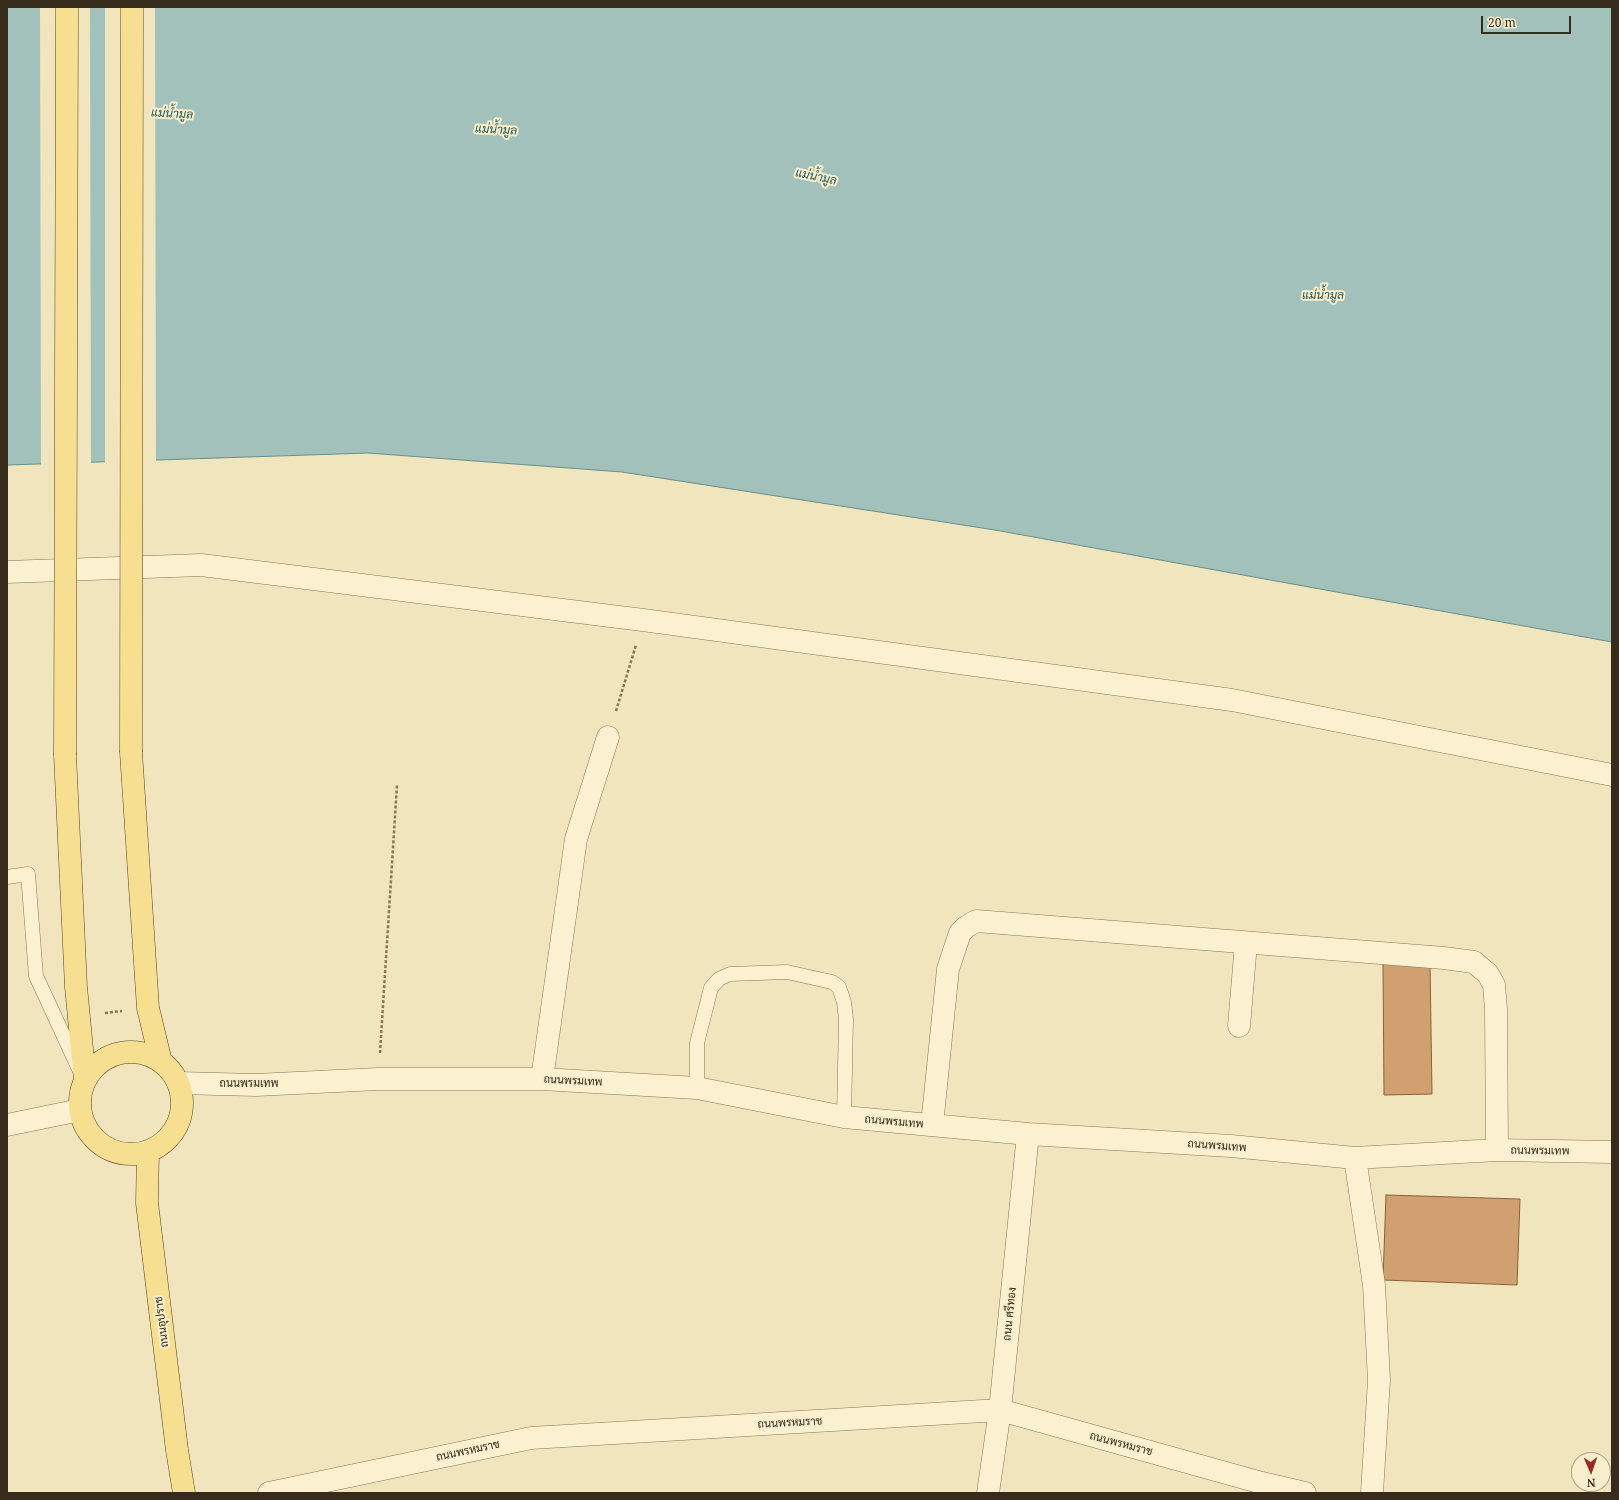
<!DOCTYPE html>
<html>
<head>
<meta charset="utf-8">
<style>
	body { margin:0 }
	#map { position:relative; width:1619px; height:1500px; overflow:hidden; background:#f0e5bd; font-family:"Noto Serif",serif }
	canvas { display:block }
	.frame { position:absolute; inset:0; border:8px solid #372b1b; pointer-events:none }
	.north { position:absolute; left:1571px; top:1452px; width:40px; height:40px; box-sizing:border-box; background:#f7eecd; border:1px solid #aaa086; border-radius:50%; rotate:178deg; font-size:11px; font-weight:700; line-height:16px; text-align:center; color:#372b1b }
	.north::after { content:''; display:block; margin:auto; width:14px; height:18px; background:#9b2b22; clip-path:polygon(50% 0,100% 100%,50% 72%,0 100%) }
	.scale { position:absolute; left:1481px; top:16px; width:90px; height:18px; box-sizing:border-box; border:2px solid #372b1b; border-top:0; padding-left:5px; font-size:12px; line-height:14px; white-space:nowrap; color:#372b1b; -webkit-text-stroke:3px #f7eecd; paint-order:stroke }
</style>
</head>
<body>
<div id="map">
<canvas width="1619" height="1500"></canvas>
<div class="frame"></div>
<div class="north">N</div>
<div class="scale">20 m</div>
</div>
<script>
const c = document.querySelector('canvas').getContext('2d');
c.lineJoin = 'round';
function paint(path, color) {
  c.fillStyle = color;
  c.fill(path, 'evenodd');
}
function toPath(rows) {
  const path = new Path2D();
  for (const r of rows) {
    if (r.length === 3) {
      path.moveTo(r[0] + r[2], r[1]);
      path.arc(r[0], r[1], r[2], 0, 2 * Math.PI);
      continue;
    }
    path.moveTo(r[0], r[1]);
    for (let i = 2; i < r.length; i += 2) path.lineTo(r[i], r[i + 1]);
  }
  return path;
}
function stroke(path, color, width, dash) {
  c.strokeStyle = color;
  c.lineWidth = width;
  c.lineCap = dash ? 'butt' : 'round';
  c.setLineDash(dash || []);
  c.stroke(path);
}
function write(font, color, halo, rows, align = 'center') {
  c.font = font + ' "Noto Serif",Sarabun,serif';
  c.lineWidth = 4;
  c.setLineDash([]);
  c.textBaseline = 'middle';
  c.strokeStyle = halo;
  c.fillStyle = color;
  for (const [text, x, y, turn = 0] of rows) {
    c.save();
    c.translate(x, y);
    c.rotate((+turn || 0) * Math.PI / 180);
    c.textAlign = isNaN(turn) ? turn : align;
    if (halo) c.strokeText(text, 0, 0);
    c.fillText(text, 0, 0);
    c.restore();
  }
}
const water = toPath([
	[7,7,1612,7,1612,642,995,530,622,472,368,453,7,465,7,7]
]);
paint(water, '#a1c1ba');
stroke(water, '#688f88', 1);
paint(toPath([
	[40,7,90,7,91,464,41,465],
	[105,7,155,7,156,462,105,463]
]), '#f0e5bd');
const building = toPath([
	[1430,963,1432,1094,1384,1095,1383,964,1430,963],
	[1386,1195,1520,1199,1517,1285,1383,1280,1386,1195]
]);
paint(building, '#d0a070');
stroke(building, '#89603a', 1);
const service = toPath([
	[7,877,28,874,36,976,79,1069],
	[697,1088,697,1043,711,988,719,979,730,974,787,972,832,982,839,987,844,1002,846,1019,844,1117]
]);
const minor = toPath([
	[7,572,201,565,643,620,1232,700,1612,775],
	[1239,1026,1246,943],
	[542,1079,576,839,608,737],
	[178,1083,256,1085,378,1079,542,1079,697,1088,844,1117,1028,1134,1231,1146,1355,1158,1497,1150,1612,1152],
	[7,1125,80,1110],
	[932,1125,948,969,960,933,966,927,976,921,1444,958,1474,962,1488,974,1494,985,1496,1009,1497,1150],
	[1355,1158,1374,1285,1379,1380,1372,1493],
	[269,1493,531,1438,1000,1410,1262,1483,1305,1493],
	[988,1493,1000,1410,1028,1134]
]);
const primary = toPath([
	[131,752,148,1008,161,1062],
	[65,755,76,987,85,1080],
	[131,1103,51],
	[148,1151,147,1203,177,1450,184,1493]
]);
stroke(service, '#897555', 15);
stroke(minor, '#897555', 23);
stroke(primary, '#56422a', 23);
stroke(toPath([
	[616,711,636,645],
	[105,1013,122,1011],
	[380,1053,397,785]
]), '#897555', 2.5, [3, 2]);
stroke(service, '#fbf1d0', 14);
stroke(minor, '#fbf1d0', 22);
stroke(primary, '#f6df91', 22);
const primaryBridge = toPath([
	[131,752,132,7],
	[65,755,67,7]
]);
stroke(primaryBridge, '#56422a', 23, []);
stroke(primaryBridge, '#f6df91', 22);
write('11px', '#372b1b', '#f7eecd', [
	["ถนนพรมเทพ",573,1081,3],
	["ถนนพรมเทพ",249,1084],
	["ถนนพรมเทพ",894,1122,5],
	["ถนนพรมเทพ",1217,1146,4],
	["ถนนพรมเทพ",1540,1151,1],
	["ถนน ศรีทอง",1010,1314,-84],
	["ถนนอุปราช",162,1322,-97],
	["ถนนพรหมราช",790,1423,-3],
	["ถนนพรหมราช",1121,1444,15],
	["ถนนพรหมราช",468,1451,-12]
]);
write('italic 12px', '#295758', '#f7eecd', [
	["แม่น้ำมูล",172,114,3],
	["แม่น้ำมูล",496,130,3],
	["แม่น้ำมูล",816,177,12],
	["แม่น้ำมูล",1323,296]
]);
</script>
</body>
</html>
